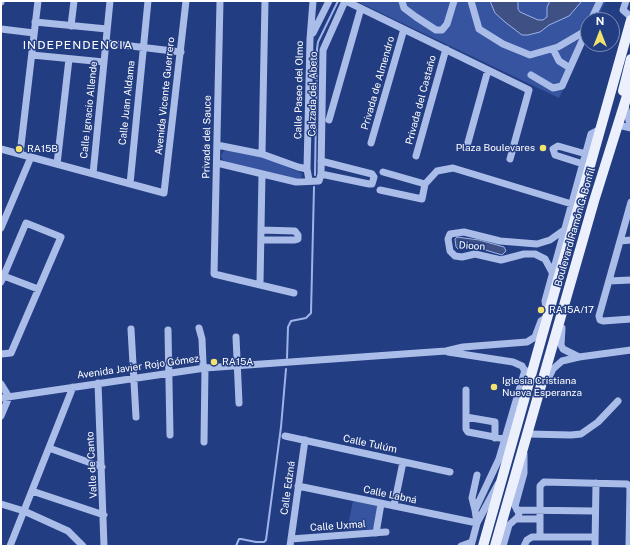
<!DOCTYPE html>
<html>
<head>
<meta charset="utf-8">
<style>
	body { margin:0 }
	#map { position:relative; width:632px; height:547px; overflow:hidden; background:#233d82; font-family:"Public Sans",sans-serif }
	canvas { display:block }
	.frame { position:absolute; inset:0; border:2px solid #fff; pointer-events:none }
	.north { position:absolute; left:580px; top:12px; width:40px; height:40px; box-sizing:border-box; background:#233d82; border:1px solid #7b8bb4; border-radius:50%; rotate:0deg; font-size:11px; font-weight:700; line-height:16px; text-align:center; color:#fff }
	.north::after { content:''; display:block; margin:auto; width:14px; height:18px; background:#f3e26d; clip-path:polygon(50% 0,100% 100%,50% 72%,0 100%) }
</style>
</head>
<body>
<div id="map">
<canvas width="632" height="547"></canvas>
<div class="frame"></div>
<div class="north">N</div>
</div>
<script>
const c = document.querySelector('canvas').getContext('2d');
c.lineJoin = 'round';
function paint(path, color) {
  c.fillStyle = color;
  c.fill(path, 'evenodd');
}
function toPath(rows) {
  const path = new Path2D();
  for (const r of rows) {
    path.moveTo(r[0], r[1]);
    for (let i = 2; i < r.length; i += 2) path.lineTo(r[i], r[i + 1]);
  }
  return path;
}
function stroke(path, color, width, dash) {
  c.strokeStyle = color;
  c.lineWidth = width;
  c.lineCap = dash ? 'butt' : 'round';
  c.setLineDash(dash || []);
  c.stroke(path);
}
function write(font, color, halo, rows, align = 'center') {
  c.font = font + ' "Public Sans",sans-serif';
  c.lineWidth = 3;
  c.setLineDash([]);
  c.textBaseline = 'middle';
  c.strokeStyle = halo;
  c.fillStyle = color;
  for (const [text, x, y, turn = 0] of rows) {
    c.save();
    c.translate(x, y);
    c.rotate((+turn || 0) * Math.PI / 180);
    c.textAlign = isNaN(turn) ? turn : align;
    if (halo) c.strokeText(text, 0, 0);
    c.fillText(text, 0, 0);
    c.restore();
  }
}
paint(toPath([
	[356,1,606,1,596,20,588,20,588,37,559,98],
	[228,150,266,158,297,171,302,174,301,178,296,179,225,161,222,159,221,155,224,151],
	[353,501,378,506,374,529,347,530]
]), '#3754a0');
const water = toPath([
	[490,1,518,1,518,9,520,12,538,20,543,20,547,17,547,7,550,1,582,1,569,16,549,25,540,32,528,35,522,35,505,22,495,13,490,1],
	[457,237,479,240,504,247,506,251,502,255,482,249,474,249,469,244,458,249,456,247,455,239,457,237]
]);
paint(water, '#3e5084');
stroke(water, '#9eb4e9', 1);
stroke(toPath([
	[315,175,317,49,318,42,338,1],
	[287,358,288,327,291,321,306,318,311,313,314,187],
	[236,546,239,539,241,539,256,542,264,542,266,540,281,427,286,369]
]), '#9eb4e9', 2);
stroke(toPath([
	[220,1,214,274,294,293],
	[346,1,529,90,510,159],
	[402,1,404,8,416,17,436,30,442,30,447,24,454,1],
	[471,1,479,29,503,44,530,55,558,47,587,30],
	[626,1,623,10,631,17],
	[1,2,1,1],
	[591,20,600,1],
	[35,22,107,29],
	[71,26,74,1],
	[1,29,34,33],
	[313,33,329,1],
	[106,43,181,52],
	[553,49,559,61,570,68],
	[32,55,104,62],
	[531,75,553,88,562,86,587,30],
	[625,105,629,121,631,122],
	[329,120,361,8],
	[618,125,631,128],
	[371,143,404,29],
	[217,145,262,154,298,167,307,169],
	[467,146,488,70],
	[1,149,164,193,186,1],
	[20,154,38,1],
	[262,154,265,1],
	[416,156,446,49],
	[321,161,372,174,374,177,372,184,369,184,321,174],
	[217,163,296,182,319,181,321,174,323,50,345,1],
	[57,164,69,59],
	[583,164,555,155,553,149,558,146,586,154],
	[383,172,425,184],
	[93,174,110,1],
	[309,180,307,169,310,39,313,1],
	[130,184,148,1],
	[380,190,422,199,425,184,437,171,453,168,575,205],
	[631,202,599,316,600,320,603,321,631,319],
	[1,228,31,157],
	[261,240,294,240,298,239,298,235,295,231,261,230],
	[620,241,631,240],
	[552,272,545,259,535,254,524,254,501,260,475,254,462,257,455,256,450,251,448,239,450,234,464,232,500,241,537,244,550,240,564,230],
	[1,275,38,289],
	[609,281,631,280],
	[1,282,26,223,61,237,11,353,1,354],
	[260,284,262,174],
	[199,328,202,339,203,364,205,368,204,442],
	[562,328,561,345,563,349,579,357],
	[131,329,136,417],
	[168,330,170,435],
	[236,337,239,403],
	[448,352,513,362,522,366,526,373],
	[547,381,553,369,562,361,579,357,631,350],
	[98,383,104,546],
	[1,384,9,397,1,416],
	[466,390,466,429,468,432,505,439],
	[1,398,205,368,446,351,463,347,527,342,535,337,541,321,547,317,545,301,591,134,601,129],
	[466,417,495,422,495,438],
	[528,434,571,435,581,434,598,422,618,401],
	[285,436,450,472],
	[49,448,102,467],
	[298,486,477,523,475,510,499,459,525,370],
	[32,491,104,515],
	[1,504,24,511,68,531,83,546],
	[394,506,403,462],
	[475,510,472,498,477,475],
	[517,510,595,511],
	[516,519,540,519],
	[376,533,381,504],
	[540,536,540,486,544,482,627,484,630,487,629,546],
	[291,539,386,532],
	[10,546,73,387],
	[290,546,305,440],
	[461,546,472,542],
	[471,546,477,523,498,484],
	[503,546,509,525,518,517,519,513,515,506,524,473,524,454],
	[524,546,527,540,532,537,595,537],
	[595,546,596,483]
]), '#aabce8', 7);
stroke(toPath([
	[623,91,631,59],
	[483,546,631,20],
	[495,546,594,201,631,83]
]), '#ecf0fd', 10);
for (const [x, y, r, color] of [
	[543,148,4,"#f3e26d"],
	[19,149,4,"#f3e26d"],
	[541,310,4,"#f3e26d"],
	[214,362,4,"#f3e26d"],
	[494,387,4,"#f3e26d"]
]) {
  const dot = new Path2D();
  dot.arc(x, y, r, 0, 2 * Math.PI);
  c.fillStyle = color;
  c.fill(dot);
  stroke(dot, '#233d82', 1.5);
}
write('10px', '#fff', '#233d82', [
	["Privada de Almendro",378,83,-74],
	["Calle Paseo del Olmo",299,90,-89],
	["Calzada del Abeto",313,94,-89],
	["Avenida Vicente Guerrero",165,96,-84],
	["Privada del Castaño",421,100,-75],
	["Calle Juan Aldama",127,103,-84],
	["Calle Ignacio Allende",89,110,-84],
	["Privada del Sauce",207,137,-89],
	["Boulevard Ramón G. Bonfil",575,227,-74],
	["Dioon",472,246,4],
	["Avenida Javier Rojo Gómez",138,367,-8],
	["Calle Tulúm",370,444,12],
	["Valle de Canto",92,465,-93],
	["Calle Edzná",288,488,-82],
	["Calle Labná",390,495,12],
	["Calle Uxmal",338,526,-4]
]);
write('10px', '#fff', '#233d82', [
	["Plaza Boulevares",535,148,"right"],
	["RA15B",27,149],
	["RA15A/17",549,310],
	["RA15A",222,362],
	["Iglesia Cristiana",502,381],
	["Nueva Esperanza",502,393]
], 'left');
c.letterSpacing = '1px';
write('12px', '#fff', '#233d82', [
	["INDEPENDENCIA",78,45]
]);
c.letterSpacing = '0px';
</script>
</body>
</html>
